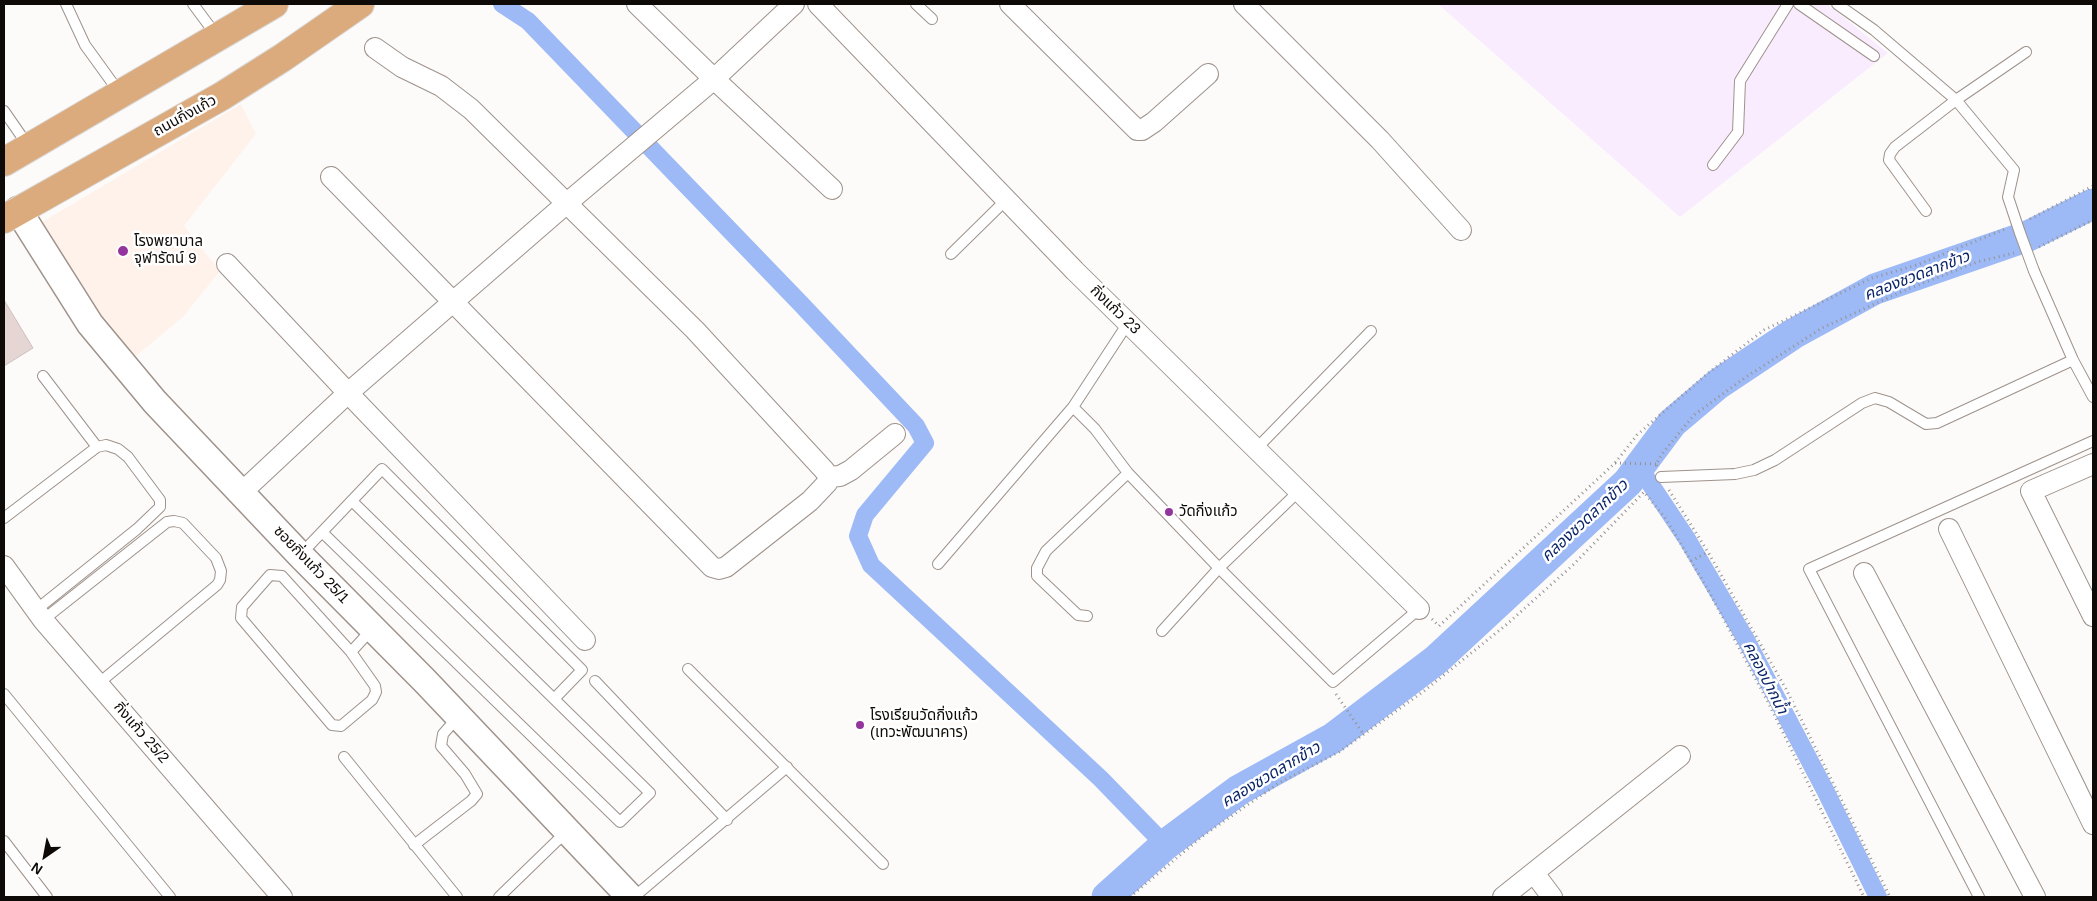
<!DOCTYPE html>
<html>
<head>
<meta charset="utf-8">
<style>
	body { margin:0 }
	#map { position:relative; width:2097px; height:901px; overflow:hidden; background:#fdfbf9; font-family:Arial,sans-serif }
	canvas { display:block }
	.frame { position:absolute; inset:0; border:5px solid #0e0a08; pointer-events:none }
	.north { position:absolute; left:20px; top:831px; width:50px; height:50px; -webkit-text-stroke:4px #fff; paint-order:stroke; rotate:213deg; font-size:14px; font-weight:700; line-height:20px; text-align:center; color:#0e0a08 }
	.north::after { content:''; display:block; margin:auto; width:18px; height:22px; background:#0e0a08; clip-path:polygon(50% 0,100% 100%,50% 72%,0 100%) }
</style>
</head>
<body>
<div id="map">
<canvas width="2097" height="901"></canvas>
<div class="frame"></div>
<div class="north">N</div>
</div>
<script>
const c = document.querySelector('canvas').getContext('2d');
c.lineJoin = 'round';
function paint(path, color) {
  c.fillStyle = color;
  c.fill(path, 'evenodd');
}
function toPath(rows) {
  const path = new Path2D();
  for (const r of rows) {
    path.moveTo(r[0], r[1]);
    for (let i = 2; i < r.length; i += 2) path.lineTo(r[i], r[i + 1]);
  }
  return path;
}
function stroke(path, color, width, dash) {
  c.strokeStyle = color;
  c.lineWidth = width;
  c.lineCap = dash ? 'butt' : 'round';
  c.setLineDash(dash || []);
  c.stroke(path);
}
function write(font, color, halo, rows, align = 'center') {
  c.font = font + ' Arial,"Noto Sans Thai",sans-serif';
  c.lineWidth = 5;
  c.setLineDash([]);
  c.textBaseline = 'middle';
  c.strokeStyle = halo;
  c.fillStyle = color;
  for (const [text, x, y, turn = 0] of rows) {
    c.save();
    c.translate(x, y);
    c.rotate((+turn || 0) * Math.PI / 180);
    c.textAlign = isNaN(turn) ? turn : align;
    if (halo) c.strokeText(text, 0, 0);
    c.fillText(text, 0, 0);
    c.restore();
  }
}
paint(toPath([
	[1438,4,1827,4,1888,53,1680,217]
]), '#faecff');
paint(toPath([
	[241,104,256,134,184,226,220,271,183,317,129,362,27,231]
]), '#fef2eb');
stroke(toPath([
	[502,4,528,21,801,304,916,426,925,443,865,515,858,536,871,565,1101,779,1165,845],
	[1639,467,1687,539,1745,638,1825,790,1878,897]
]), '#9dbaf7', 18);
stroke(toPath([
	[1107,897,1165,845,1239,790,1333,738,1436,660,1628,482,1672,423,1718,384,1793,334,1875,289,2028,236,2093,204]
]), '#9dbaf7', 31);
const building = toPath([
	[4,300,33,348,4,366,4,300]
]);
paint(building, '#e5d6d4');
stroke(building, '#cebfbe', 1);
const service = toPath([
	[66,4,85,45,119,92],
	[193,4,216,35],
	[916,4,932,19],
	[1799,4,1874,56],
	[1837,4,1874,30,1956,100,2014,170,2008,197,2020,233],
	[4,111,29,147],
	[1713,165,1738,132,1740,81,1788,4],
	[1926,211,1889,160,1890,154,1895,147,1956,100,2026,52],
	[951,254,1006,200],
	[2034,271,2073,360,2093,397],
	[43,376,97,447],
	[1073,407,1095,429,1128,473,1219,568,1333,682,1419,609],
	[1256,449,1371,331],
	[1661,477,1735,474,1754,470,1775,460,1862,403,1875,398,1889,402,1926,424,1937,423,2073,360],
	[4,518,97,447,106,445,118,449,128,457,160,500,160,507,137,529,36,610],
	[322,532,620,822,650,793,352,501],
	[301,554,382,469,582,670,554,699],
	[938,564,1073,407,1128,323],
	[270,575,282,576,351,652,375,686,376,692,372,700,341,726,332,725,241,618,242,607,270,575],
	[1087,616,1078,615,1037,576,1037,568,1046,551,1128,473],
	[43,620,167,522,174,521,183,523,216,558,221,571,220,580,217,585,99,683],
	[1162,631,1219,568,1299,491],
	[351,652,372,629],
	[688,669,883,864],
	[595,681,727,820],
	[4,694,170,897],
	[344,757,457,897],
	[4,841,47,897],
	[414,845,471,801,477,794,465,774,441,746,443,734,458,717],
	[499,897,566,832],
	[634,897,787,767],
	[1979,897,1809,569,2093,441]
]);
const minor = toPath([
	[637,4,714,79,832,189],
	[818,4,1075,271,1419,609],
	[1010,4,1137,130,1142,130,1154,122,1208,74],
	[1244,4,1380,140,1461,230],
	[331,177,712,567,719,569,726,567,810,501,827,483,829,477,824,470,695,330,471,109,441,86,402,67,375,48],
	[227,264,348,393,585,640],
	[2093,464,2031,491,2093,616],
	[829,477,840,476,851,470,895,434],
	[241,493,348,393,567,203,714,79,794,4],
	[1949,529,2093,824],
	[4,566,43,620,282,897],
	[1864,573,2035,897],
	[1534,873,1552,897],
	[1503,897,1680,756]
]);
const tertiary = toPath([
	[18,210,90,324,155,402,300,555,425,681,630,897]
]);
const primary = toPath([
	[4,162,274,4],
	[4,219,222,96,282,58,360,4]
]);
stroke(service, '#9e928b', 12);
stroke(minor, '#9e928b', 22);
stroke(tertiary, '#9e928b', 29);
stroke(primary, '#d8d8d7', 30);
stroke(toPath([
	[2030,219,2093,186],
	[2039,247,2093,220],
	[1615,463,1656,464],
	[1657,466,1656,464,1662,454,1694,415,1746,377,1822,328,1903,291,1977,262,2014,253],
	[1669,490,1708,552,1786,689,1890,897],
	[1691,561,1708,552],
	[1432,619,1439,626,1615,463,1637,435,1707,374,1764,330,1872,278,1917,265,2005,229],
	[1336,694,1364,735],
	[1130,897,1204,835,1279,783,1339,752,1424,691,1506,625,1573,565,1644,492,1666,519,1707,588,1767,700,1864,897]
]), '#959290', 3, [1, 4]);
stroke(service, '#fff', 10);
stroke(minor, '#fff', 20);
stroke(tertiary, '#fff', 26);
stroke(primary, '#dcab7d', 28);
const serviceBridge = toPath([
	[2020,233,2034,271]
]);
stroke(serviceBridge, '#9e928b', 12, []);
stroke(serviceBridge, '#fff', 10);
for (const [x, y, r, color] of [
	[123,251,6,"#94359e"],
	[1169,512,5,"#94359e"],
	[860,725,5,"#94359e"]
]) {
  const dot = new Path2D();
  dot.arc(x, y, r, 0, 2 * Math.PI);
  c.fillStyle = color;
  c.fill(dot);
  stroke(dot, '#fff', 2);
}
write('15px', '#0e0a08', '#fff', [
	["ถนนกิ่งแก้ว",185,116,-29],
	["กิ่งแก้ว 23",1115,310,44],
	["ซอยกิ่งแก้ว 25/1",311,565,46],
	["กิ่งแก้ว 25/2",141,733,49]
]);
write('15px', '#0e0a08', '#fff', [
	["โรงพยาบาล",134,242],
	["จุฬารัตน์ 9",134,259],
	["วัดกิ่งแก้ว",1179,512],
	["โรงเรียนวัดกิ่งแก้ว",870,716],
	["(เทวะพัฒนาคาร)",870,733]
], 'left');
write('italic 16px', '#0a2468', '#fff', [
	["คลองชวดลากข้าว",1917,276,-21],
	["คลองชวดลากข้าว",1585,521,-43],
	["คลองปากน้ำ",1765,678,63],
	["คลองชวดลากข้าว",1271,775,-31]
]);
</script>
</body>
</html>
